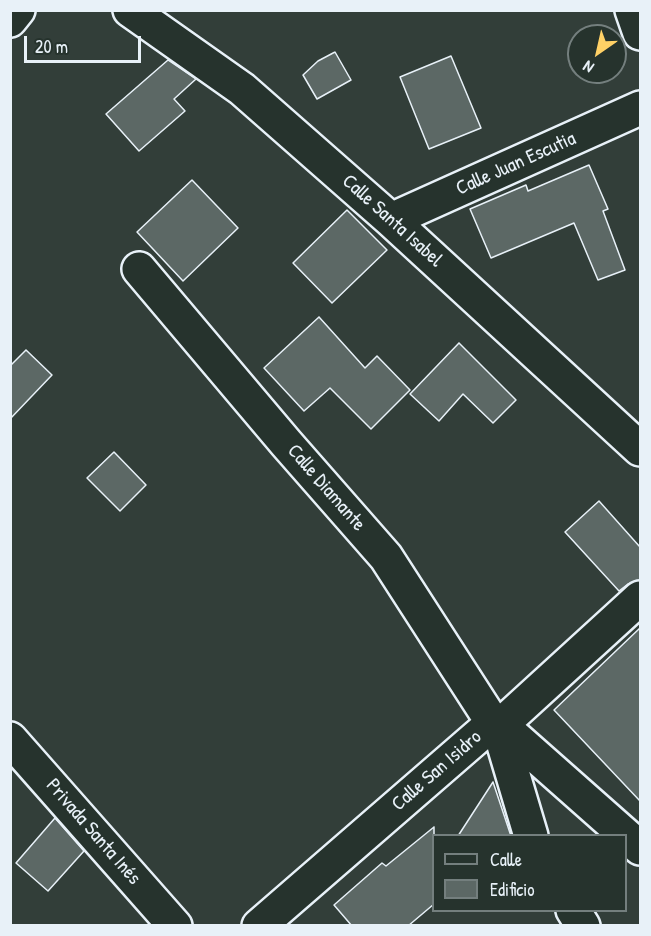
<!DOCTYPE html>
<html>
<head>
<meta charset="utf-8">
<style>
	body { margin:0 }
	#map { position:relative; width:651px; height:936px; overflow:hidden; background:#323e39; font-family:"Patrick Hand",sans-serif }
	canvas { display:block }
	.frame { position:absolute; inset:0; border:12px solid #e8f1f8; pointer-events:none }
	.legend { position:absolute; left:432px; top:834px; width:195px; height:78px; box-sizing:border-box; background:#26332d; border:2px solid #747f7e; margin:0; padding:8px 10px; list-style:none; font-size:18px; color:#e8f1f8 }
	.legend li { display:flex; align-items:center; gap:12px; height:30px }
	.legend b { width:30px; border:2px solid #747f7e }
	.north { position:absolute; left:567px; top:24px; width:60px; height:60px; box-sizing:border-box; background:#26332d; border:2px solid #747f7e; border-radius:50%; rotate:214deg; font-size:16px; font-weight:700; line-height:24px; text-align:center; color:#e8f1f8 }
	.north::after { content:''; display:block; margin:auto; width:21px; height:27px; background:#ffd166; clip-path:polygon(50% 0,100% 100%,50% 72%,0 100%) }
	.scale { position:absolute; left:24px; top:36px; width:117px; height:27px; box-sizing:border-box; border:3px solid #e8f1f8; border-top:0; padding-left:8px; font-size:18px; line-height:21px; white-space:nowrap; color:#e8f1f8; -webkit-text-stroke:4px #26332d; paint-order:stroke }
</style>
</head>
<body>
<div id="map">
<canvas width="651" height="936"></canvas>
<div class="frame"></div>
<ul class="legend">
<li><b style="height:8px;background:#26332d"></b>Calle</li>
<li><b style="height:16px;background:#5c6865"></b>Edificio</li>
</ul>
<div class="north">N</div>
<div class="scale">20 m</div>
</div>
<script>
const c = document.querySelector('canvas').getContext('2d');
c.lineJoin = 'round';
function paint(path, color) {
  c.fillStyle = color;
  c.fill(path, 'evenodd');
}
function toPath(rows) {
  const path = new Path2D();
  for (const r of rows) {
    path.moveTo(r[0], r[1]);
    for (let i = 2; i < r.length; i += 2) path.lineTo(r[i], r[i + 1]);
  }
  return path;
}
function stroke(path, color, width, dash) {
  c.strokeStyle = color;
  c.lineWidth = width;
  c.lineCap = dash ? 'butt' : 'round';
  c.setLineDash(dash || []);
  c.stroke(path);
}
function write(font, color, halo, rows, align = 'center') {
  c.font = font + ' "Patrick Hand",sans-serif';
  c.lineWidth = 4.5;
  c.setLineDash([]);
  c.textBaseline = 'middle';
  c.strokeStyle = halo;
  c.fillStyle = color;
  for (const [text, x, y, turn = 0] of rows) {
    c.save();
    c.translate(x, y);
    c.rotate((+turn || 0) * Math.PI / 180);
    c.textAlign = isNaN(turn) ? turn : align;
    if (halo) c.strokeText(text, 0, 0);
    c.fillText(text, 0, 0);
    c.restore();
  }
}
const building = toPath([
	[335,52,351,80,317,99,303,75,318,61,335,52],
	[451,56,481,128,429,149,400,77,451,56],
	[168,60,196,79,174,99,185,111,139,151,106,114,168,60],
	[589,165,608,209,603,211,625,270,598,280,574,223,491,258,470,209,526,185,528,191,589,165],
	[192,180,238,228,183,281,137,232,192,180],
	[347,210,387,250,332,303,293,263,347,210],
	[319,317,365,368,377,356,410,390,371,429,330,388,304,411,264,368,319,317],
	[459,343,516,400,493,423,463,394,439,421,410,394,459,343],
	[26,350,52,375,10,419,10,366,26,350],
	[114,452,146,485,120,511,87,478,114,452],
	[599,501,640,547,640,580,628,584,619,591,565,532,599,501],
	[640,628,640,801,554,710,640,628],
	[493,782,511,836,458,836,493,782],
	[55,818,84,851,48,891,16,863,55,818],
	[434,827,434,904,408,926,352,926,334,905,382,863,386,866,434,827]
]);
paint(building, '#5c6865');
stroke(building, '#e8f1f8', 1.5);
const minor = toPath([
	[130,10,242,89,391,220,640,449],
	[632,10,640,33],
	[10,20,18,10],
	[391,220,640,108],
	[139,269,286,443,386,557,493,723],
	[501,725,640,848],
	[501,725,504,745,531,836],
	[10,739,175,926],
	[573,910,583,926],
	[259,926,493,723,501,725,640,598]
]);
stroke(minor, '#e8f1f8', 38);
stroke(minor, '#26332d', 33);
write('20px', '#e8f1f8', '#26332d', [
	["Calle Juan Escutia",516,164,-24],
	["Calle Santa Isabel",392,221,42],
	["Calle Diamante",326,488,49],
	["Calle San Isidro",437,771,-41],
	["Privada Santa Inés",93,832,49]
]);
</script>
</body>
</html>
